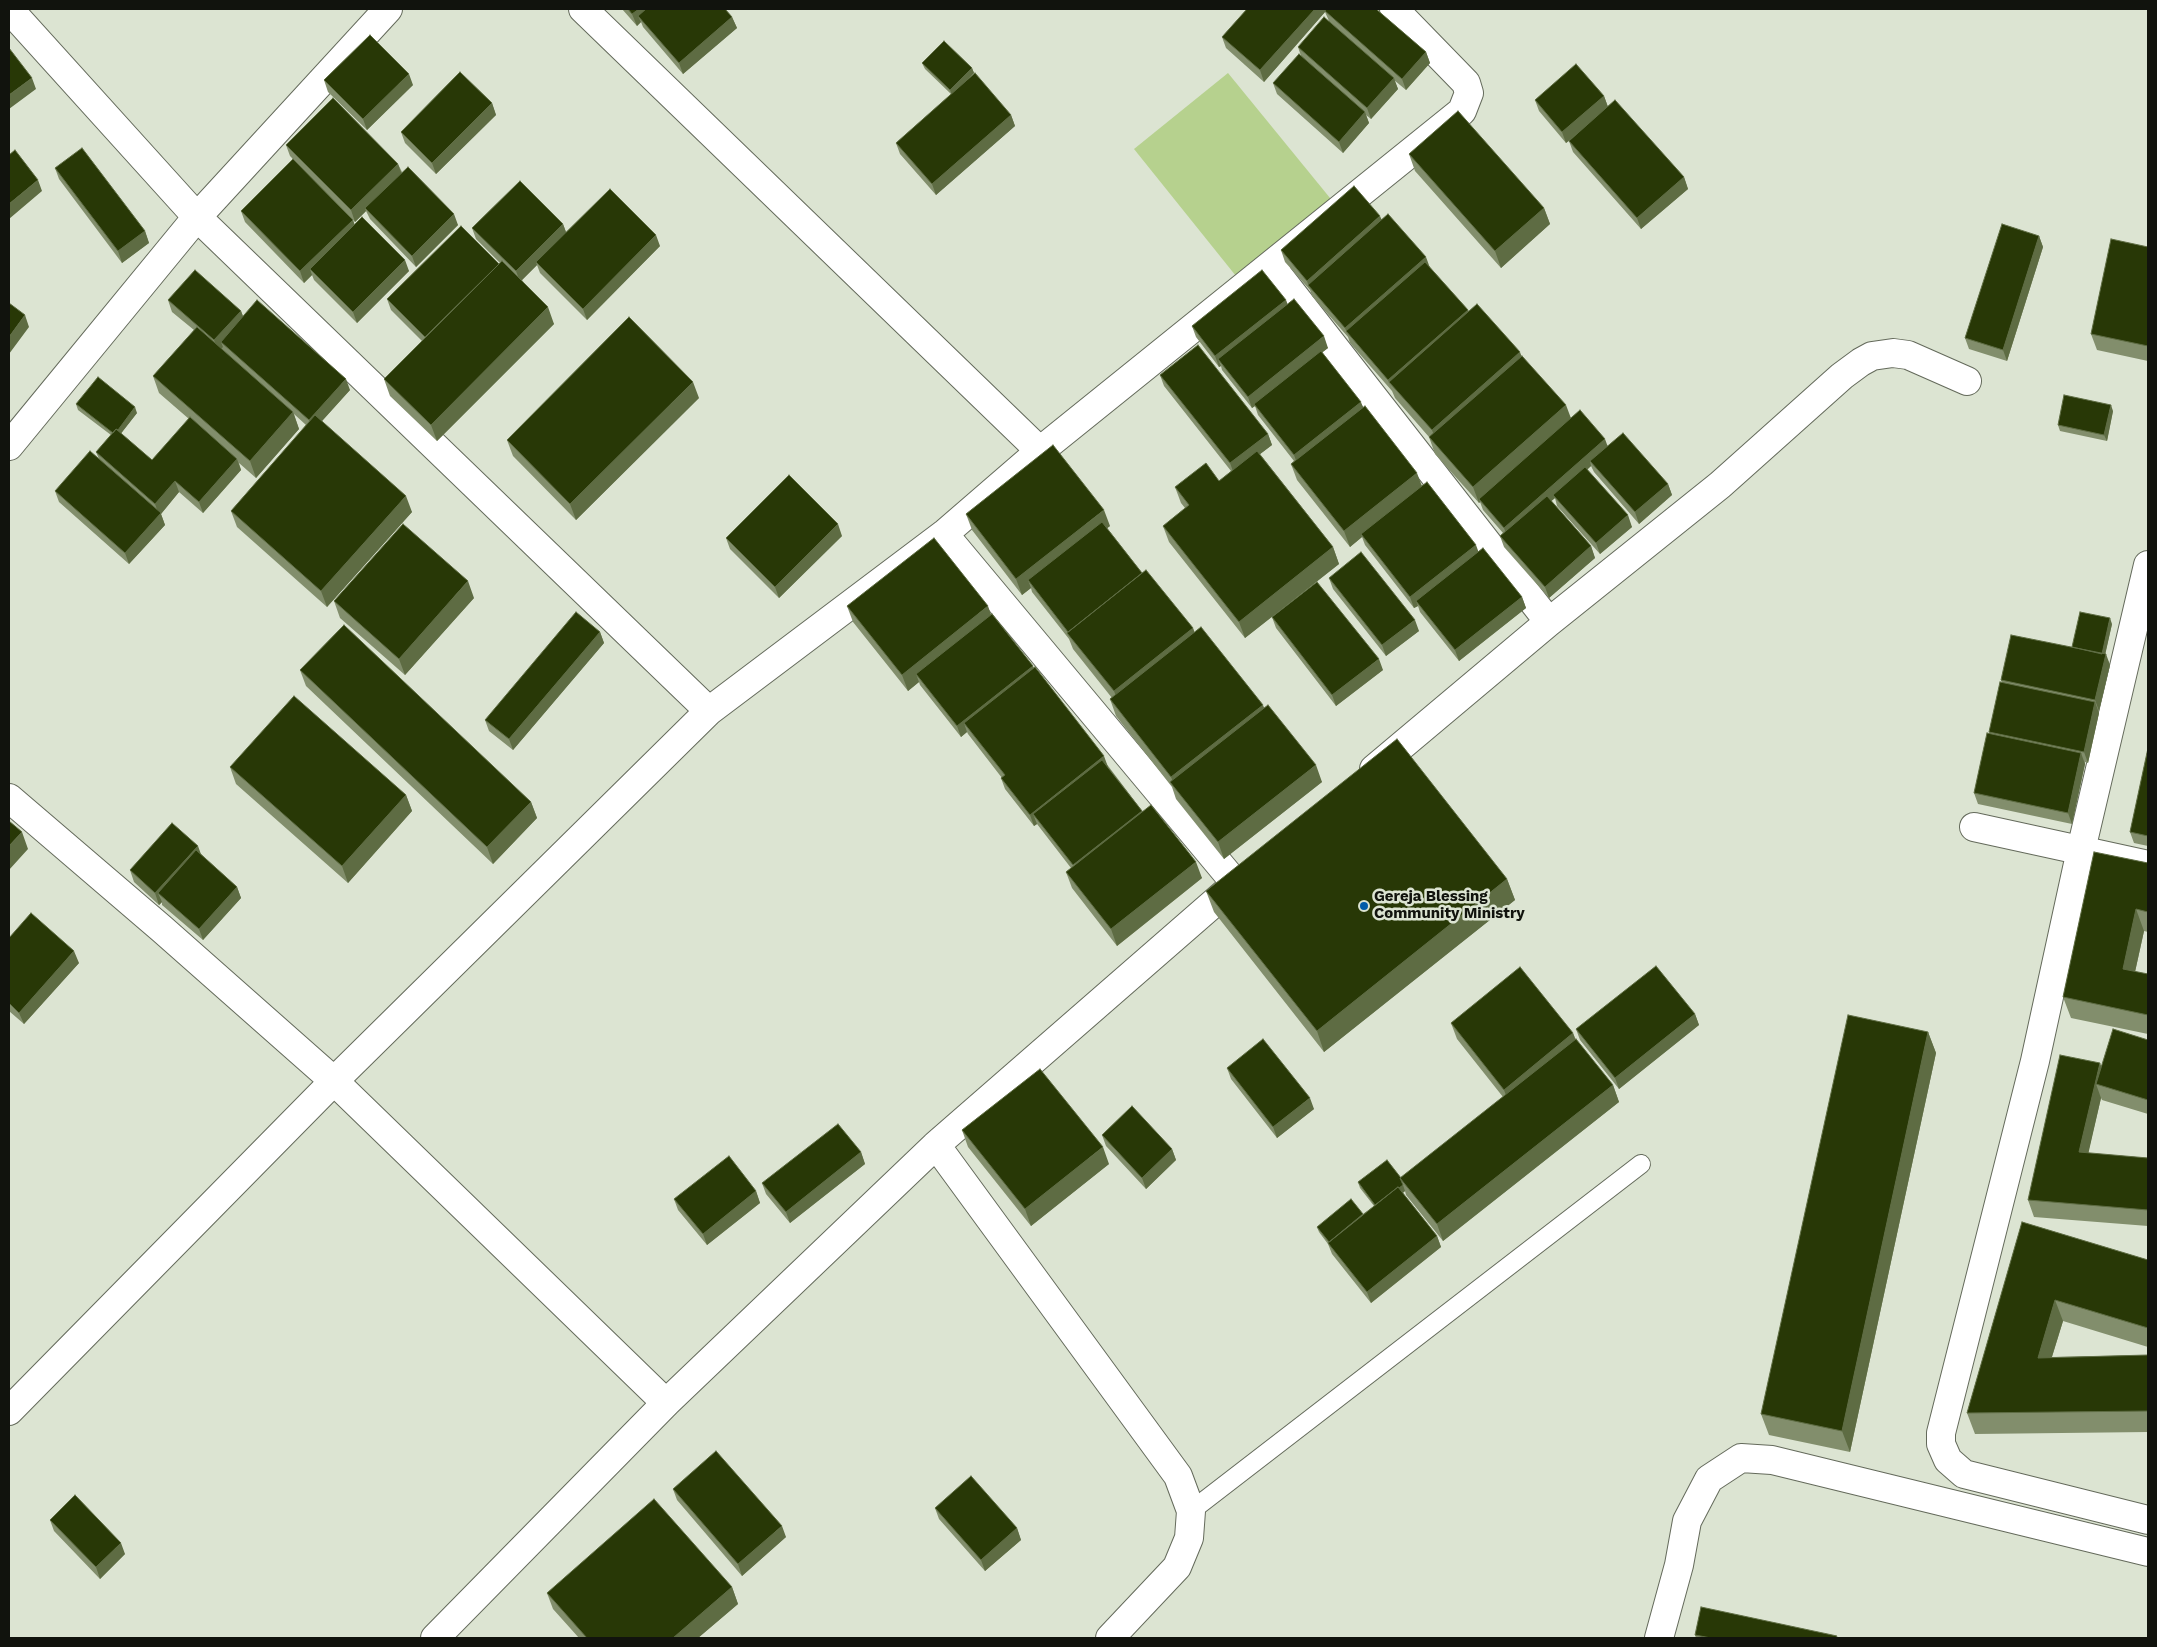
<!DOCTYPE html>
<html>
<head>
<meta charset="utf-8">
<style>
	body { margin:0 }
	#map { position:relative; width:2157px; height:1647px; overflow:hidden; background:#dce4d2; font-family:"Work Sans",sans-serif }
	canvas { display:block }
	.frame { position:absolute; inset:0; border:10px solid #11130d; pointer-events:none }
</style>
</head>
<body>
<div id="map">
<canvas width="2157" height="1647"></canvas>
<div class="frame"></div>
</div>
<script>
const c = document.querySelector('canvas').getContext('2d');
c.lineJoin = 'round';
function paint(path, color) {
  c.fillStyle = color;
  c.fill(path, 'evenodd');
}
function toPath(rows) {
  const path = new Path2D();
  for (const r of rows) {
    path.moveTo(r[0], r[1]);
    for (let i = 2; i < r.length; i += 2) path.lineTo(r[i], r[i + 1]);
  }
  return path;
}
function stroke(path, color, width, dash) {
  c.strokeStyle = color;
  c.lineWidth = width;
  c.lineCap = dash ? 'butt' : 'round';
  c.setLineDash(dash || []);
  c.stroke(path);
}
function write(font, color, halo, rows, align = 'center') {
  c.font = font + ' "Work Sans",sans-serif';
  c.lineWidth = 5;
  c.setLineDash([]);
  c.textBaseline = 'middle';
  c.strokeStyle = halo;
  c.fillStyle = color;
  for (const [text, x, y, turn = 0] of rows) {
    c.save();
    c.translate(x, y);
    c.rotate((+turn || 0) * Math.PI / 180);
    c.textAlign = isNaN(turn) ? turn : align;
    if (halo) c.strokeText(text, 0, 0);
    c.fillText(text, 0, 0);
    c.restore();
  }
}
paint(toPath([
	[1228,73,1339,209,1244,286,1134,149]
]), '#b6d18e');
const lane = toPath([
	[1191,1511,1641,1164]
]);
const street = toPath([
	[9,9,197,217,709,711],
	[583,9,1040,451],
	[1271,266,1549,622],
	[9,446,197,217,388,9],
	[944,534,1236,884],
	[2148,565,2081,850,2035,1061,1941,1433,1941,1444,1948,1460,1964,1474,2148,1520],
	[1374,769,1549,622,1720,485,1842,376,1861,362,1872,356,1893,353,1908,355,1967,381],
	[9,798,162,929,334,1081,666,1403],
	[1974,827,2148,865],
	[936,1145,1178,1476,1191,1511,1189,1538,1177,1567,1110,1638],
	[9,1411,334,1081,709,711,944,534,1040,451,1462,111,1469,93,1466,83,1394,9],
	[435,1638,666,1403,936,1145,1239,881],
	[1659,1638,1679,1565,1687,1521,1709,1479,1741,1458,1772,1460,2148,1552]
]);
stroke(lane, '#646a5b', 20);
stroke(street, '#646a5b', 30);
stroke(lane, '#fff', 18);
stroke(street, '#fff', 28);
paint(toPath([
	[622,9,725,9,732,17,737,28,683,74,643,27,641,22,637,26],
	[1247,9,1376,9,1426,52,1430,63,1406,90,1394,80,1398,89,1371,119,1366,115,1369,123,1343,153,1277,94,1273,83,1301,56,1298,47,1329,21,1325,12,1264,82,1226,48,1222,37],
	[922,63,972,68,974,73,967,80,1011,115,1015,126,936,195,900,154,896,143,951,94,925,69],
	[324,80,413,85,367,130,328,92],
	[1604,96,1608,107,1684,177,1688,189,1641,229,1573,152,1569,141,1572,139,1566,143,1539,111,1535,100],
	[492,103,496,115,436,174,405,143,401,132],
	[286,145,398,164,402,172,458,225,416,267,370,219,366,211,355,222,290,156],
	[1409,154,1544,208,1550,224,1501,268,1415,171],
	[55,168,145,231,149,243,122,263,59,179],
	[241,211,353,220,354,225,409,271,357,323,314,280,312,275,304,283,245,222],
	[1382,219,1429,266,1469,311,1522,356,1571,418,1608,446,1668,484,1672,495,1639,524,1594,472,1591,466,1587,470,1632,527,1600,554,1557,506,1555,498,1551,501,1591,546,1595,558,1549,598,1504,547,1500,536,1503,533,1483,510,1480,502,1479,503,1435,454,1429,437,1395,398,1392,391,1350,343,1348,337,1312,296,1310,290,1285,262,1281,250],
	[563,224,566,232,660,246,587,320,540,273,537,265,522,280,554,324,437,441,390,396,384,379,422,341,391,310,387,299,499,264,500,263,476,239,472,228],
	[2039,236,2043,247,2007,361,1969,349,1965,338],
	[2148,247,2148,361,2097,350,2091,334],
	[168,300,241,311,243,316,350,390,322,421,412,512,327,607,237,527,231,511,306,425,294,414,299,429,256,478,239,463,241,470,203,513,179,492,161,514,165,525,129,564,59,502,55,491,99,459,96,452,111,435,78,410,76,404,137,413,121,433,152,460,189,419,159,393,153,376,194,330,172,312],
	[1286,300,1287,305,1328,348,1322,352,1422,486,1478,551,1522,597,1526,608,1459,661,1420,612,1418,606,1414,608,1365,545,1362,537,1350,547,1297,480,1291,464,1294,461,1258,415,1255,406,1252,408,1222,370,1221,366,1219,367,1196,337,1192,326],
	[1160,375,1268,434,1272,445,1260,454,1333,547,1339,564,1245,638,1169,542,1163,526,1185,508,1181,503,1175,487,1219,481,1231,471,1164,386],
	[699,398,576,520,513,456,507,440],
	[2113,411,2107,441,2060,431,2058,425],
	[966,514,1110,526,1107,528,1142,573,1193,628,1194,632,1264,708,1322,782,1224,859,1176,799,1172,787,1116,716,1110,699,1112,698,1073,649,1069,639,1032,592,1031,588,1022,595,972,530],
	[842,536,779,598,730,549,726,538],
	[1329,578,1419,631,1386,656,1333,589],
	[474,598,405,675,340,618,334,601],
	[847,606,991,614,1034,668,1143,812,1202,878,1117,946,1072,888,1066,872,1071,868,1037,824,1034,826,1005,789,1001,778,1002,778,968,734,967,732,961,737,920,685,919,682,908,691,853,622],
	[1272,617,1383,670,1336,706,1276,628],
	[2112,624,2105,654,2110,665,2099,711,2098,711,2099,713,2088,763,2085,762,2085,764,2072,824,1978,804,1974,793,2002,683,2001,680,2072,647],
	[600,632,604,643,513,750,489,731,485,720],
	[300,670,531,802,537,818,493,864,306,686],
	[2148,748,2148,846,2134,843,2130,832],
	[230,767,406,795,412,811,348,883,236,784],
	[201,854,237,887,241,898,203,940,162,905,162,902,159,905,134,882,130,870],
	[2148,863,2148,932,2144,931,2135,972,2148,974,2148,1034,2071,1018,2063,997],
	[1507,879,1515,900,1324,1052,1214,912,1206,891],
	[9,938,79,963,24,1024,9,1011],
	[1695,1014,1699,1025,1619,1089,1580,1040,1576,1029],
	[1451,1023,1573,1033,1576,1040,1613,1085,1619,1102,1443,1241,1406,1195,1405,1191,1403,1193,1437,1236,1441,1247,1371,1303,1332,1254,1328,1244,1319,1232,1317,1227,1363,1214,1374,1206,1360,1188,1358,1182,1401,1178,1503,1097,1457,1039],
	[1928,1032,1936,1053,1850,1452,1769,1435,1761,1414],
	[2148,1040,2148,1114,2102,1100,2101,1098,2088,1153,2148,1158,2148,1226,2034,1217,2028,1200,2101,1066],
	[1227,1068,1314,1109,1277,1138,1231,1079],
	[962,1130,1109,1164,1031,1226,968,1147],
	[1102,1135,1172,1149,1176,1160,1146,1189,1106,1146],
	[861,1152,865,1164,790,1223,766,1194,762,1183],
	[756,1191,760,1203,707,1245,678,1210,674,1199],
	[2022,1222,2148,1260,2148,1347,2063,1321,2052,1357,2148,1355,2148,1432,1975,1434,1967,1413],
	[673,1489,786,1537,742,1576,677,1500],
	[935,1508,1017,1528,1021,1540,985,1571,939,1519],
	[50,1520,125,1554,100,1579,54,1531],
	[732,1587,738,1604,698,1638,579,1638,553,1609,547,1593],
	[1695,1635,1838,1638,1696,1638]
]), '#828e6c');
paint(toPath([
	[639,9,656,9,638,16,641,22,637,26,632,14],
	[1315,9,1329,9,1325,11,1325,12,1264,82,1260,70],
	[732,17,737,28,683,74,679,63],
	[1426,52,1430,63,1406,90,1402,79],
	[972,68,974,73,952,95,950,90],
	[409,74,413,85,367,130,363,119],
	[32,78,36,89,9,109,9,95],
	[1394,78,1398,89,1371,119,1367,108],
	[1604,96,1608,107,1566,143,1562,132],
	[492,103,496,115,436,174,432,163],
	[1365,112,1369,123,1343,153,1339,142],
	[1011,115,1015,126,936,195,932,184],
	[398,164,402,175,365,208,366,211,355,222,351,210],
	[1684,177,1688,189,1641,229,1637,218],
	[38,180,42,191,9,219,9,204],
	[1544,208,1550,224,1501,268,1495,251],
	[454,214,458,225,416,267,412,256],
	[1380,216,1385,227,1309,287,1307,281],
	[353,220,357,231,310,269,312,275,304,283,300,271],
	[563,224,567,235,536,262,537,265,520,282,516,271],
	[145,231,149,243,122,263,118,251],
	[656,235,660,246,587,320,583,309],
	[2039,236,2043,247,2007,361,2003,350],
	[1426,257,1430,268,1347,333,1345,328],
	[405,260,409,271,357,323,353,312],
	[1286,300,1290,311,1218,359,1221,366,1219,367,1215,356],
	[548,307,554,324,437,441,431,425],
	[1468,310,1472,321,1389,382,1392,391,1388,380],
	[241,311,245,322,221,342,223,347,218,352,214,340],
	[25,315,29,327,9,354,9,337],
	[1324,336,1328,348,1255,406,1254,404,1255,406,1252,408,1248,397],
	[1520,352,1526,369,1438,446,1432,430],
	[346,379,350,390,313,431,309,420],
	[693,382,699,398,576,520,570,504],
	[1361,402,1365,413,1298,466,1294,455],
	[1566,405,1572,421,1479,499,1480,502,1479,503,1473,487],
	[2111,405,2113,411,2107,441,2104,435],
	[135,407,137,413,116,440,114,434],
	[293,412,299,429,256,478,250,461],
	[1268,434,1272,445,1234,474,1230,463],
	[1605,439,1609,450,1590,461,1591,466,1556,497,1553,495,1555,498,1508,539,1504,528],
	[237,459,241,470,203,513,199,502],
	[1417,473,1423,489,1361,534,1362,537,1350,547,1344,531],
	[175,481,179,492,161,514,165,525,129,564,125,553,159,515,155,504],
	[1668,484,1672,495,1639,524,1635,512],
	[406,496,412,512,327,607,321,591],
	[1104,510,1110,526,1033,587,1028,580,1031,588,1022,595,1016,579],
	[1628,515,1632,527,1600,554,1596,543],
	[838,524,842,536,779,598,775,587],
	[1476,545,1480,556,1416,601,1418,606,1414,608,1410,597],
	[1591,546,1595,558,1549,598,1545,587],
	[1333,547,1339,564,1245,638,1239,622],
	[468,581,474,598,405,675,399,659],
	[1522,597,1526,608,1459,661,1455,650],
	[988,606,994,623,916,674,919,682,908,691,902,675],
	[2110,618,2112,624,2104,660,2102,655],
	[1415,620,1419,631,1386,656,1382,645],
	[1193,628,1199,645,1120,708,1114,691],
	[600,632,604,643,513,750,509,739],
	[2106,654,2110,665,2099,711,2095,700],
	[1379,659,1383,670,1336,706,1332,695],
	[1033,666,1037,677,964,723,967,732,961,737,957,726],
	[2095,702,2099,713,2088,763,2084,752],
	[1263,705,1269,721,1176,789,1171,777],
	[2081,753,2085,764,2072,824,2068,813],
	[1104,756,1108,767,1033,814,1037,824,1034,826,1030,815],
	[1316,765,1322,782,1224,859,1218,842],
	[406,795,412,811,348,883,342,866],
	[531,802,537,818,493,864,487,847],
	[1142,811,1146,822,1073,865],
	[22,832,28,849,9,870,9,846],
	[198,846,202,857,158,893,162,902,159,905,155,893],
	[1196,862,1202,878,1117,946,1111,929],
	[1507,879,1515,900,1324,1052,1317,1031],
	[237,887,241,898,203,940,199,929],
	[2136,909,2144,931,2131,990,2123,969],
	[74,951,79,963,24,1024,19,1013],
	[1695,1014,1699,1025,1619,1089,1615,1078],
	[1928,1032,1936,1053,1850,1452,1842,1431],
	[1573,1033,1579,1050,1510,1106,1504,1090],
	[2100,1063,2106,1079,2096,1084,2101,1098,2085,1168,2079,1152],
	[1613,1085,1619,1102,1443,1241,1437,1224],
	[1310,1098,1314,1109,1277,1138,1273,1127],
	[1103,1147,1109,1164,1031,1226,1025,1209],
	[1172,1149,1176,1160,1146,1189,1142,1178],
	[861,1152,865,1164,790,1223,786,1212],
	[1403,1185,1405,1191,1379,1212,1377,1207],
	[756,1191,760,1203,707,1245,703,1234],
	[1437,1236,1441,1247,1371,1303,1367,1292],
	[2055,1300,2063,1321,2045,1379,2038,1358],
	[782,1526,786,1537,742,1576,738,1564],
	[1017,1528,1021,1540,985,1571,981,1560],
	[121,1543,125,1554,100,1579,96,1567],
	[732,1587,738,1604,698,1638,673,1638]
]), '#5e6c43');
const building = toPath([
	[628,9,639,9,632,14,628,9],
	[646,9,725,9,732,17,679,63,638,16,646,9],
	[1247,9,1315,9,1260,70,1222,37,1247,9],
	[1326,9,1376,9,1426,52,1402,79,1325,11,1326,9],
	[1324,17,1394,78,1367,108,1298,47,1324,17],
	[370,35,409,74,363,119,324,80,370,35],
	[944,41,972,68,950,90,922,63,944,41],
	[9,48,32,78,9,95,9,48],
	[1299,54,1365,112,1339,142,1273,83,1299,54],
	[1576,64,1604,96,1562,132,1535,100,1576,64],
	[460,72,492,103,432,163,401,132,460,72],
	[975,73,1011,115,932,184,896,143,975,73],
	[333,98,398,164,351,210,286,145,333,98],
	[1615,100,1684,177,1637,218,1569,141,1615,100],
	[1458,111,1544,208,1495,251,1409,154,1458,111],
	[82,148,145,231,118,251,55,168,82,148],
	[15,150,38,180,9,204,9,155,15,150],
	[293,159,353,220,300,271,241,211,293,159],
	[408,167,454,214,412,256,365,208,408,167],
	[520,181,563,224,516,271,472,228,520,181],
	[1354,186,1380,216,1307,281,1281,250,1354,186],
	[610,189,656,235,583,309,536,262,610,189],
	[1388,214,1426,257,1345,328,1308,285,1388,214],
	[362,217,405,260,353,312,310,269,362,217],
	[2002,224,2039,236,2003,350,1965,338,2002,224],
	[461,226,499,264,425,337,387,299,461,226],
	[2111,239,2148,247,2148,346,2091,334,2111,239],
	[502,261,548,307,431,425,384,379,502,261],
	[1425,262,1468,310,1388,380,1346,331,1425,262],
	[195,270,241,311,214,340,168,300,195,270],
	[1262,270,1286,300,1215,356,1192,326,1262,270],
	[1294,299,1324,336,1248,397,1218,359,1294,299],
	[257,300,346,379,309,420,221,342,257,300],
	[9,303,25,315,9,337,9,303],
	[1477,304,1520,352,1432,430,1389,382,1477,304],
	[629,317,693,382,570,504,507,440,629,317],
	[197,327,293,412,250,461,153,376,197,327],
	[1198,345,1268,434,1230,463,1160,375,1198,345],
	[1321,351,1361,402,1294,455,1254,404,1321,351],
	[1522,356,1566,405,1473,487,1429,437,1522,356],
	[98,377,135,407,118,430,116,429,113,433,76,404,98,377],
	[2064,395,2111,405,2104,435,2058,425,2064,395],
	[1365,406,1417,473,1344,531,1291,464,1365,406],
	[1580,410,1605,439,1504,528,1479,499,1580,410],
	[315,415,406,496,321,591,231,511,315,415],
	[190,417,237,459,199,502,175,481,155,504,96,452,116,429,152,460,190,417],
	[1623,433,1668,484,1635,512,1590,461,1623,433],
	[1053,445,1104,510,1016,579,966,514,1053,445],
	[90,451,161,513,125,553,55,491,90,451],
	[1257,451,1333,547,1239,622,1163,526,1189,505,1175,487,1206,463,1219,481,1257,451],
	[1585,467,1628,515,1596,543,1553,495,1585,467],
	[789,475,838,524,775,587,726,538,789,475],
	[1427,482,1476,545,1410,597,1361,534,1427,482],
	[1547,496,1591,546,1545,587,1500,536,1547,496],
	[1102,522,1142,573,1068,632,1028,580,1102,522],
	[403,524,468,581,399,659,334,601,403,524],
	[934,538,988,606,902,675,847,606,934,538],
	[1483,548,1522,597,1455,650,1416,601,1483,548],
	[1361,552,1415,620,1382,645,1329,578,1361,552],
	[1146,570,1193,628,1114,691,1067,633,1146,570],
	[1317,582,1379,659,1332,695,1272,617,1317,582],
	[576,612,600,632,509,739,485,720,576,612],
	[2080,612,2110,618,2102,654,2072,647,2080,612],
	[992,614,1033,666,957,726,916,674,992,614],
	[344,625,531,802,487,847,300,670,344,625],
	[1201,627,1263,705,1171,777,1110,699,1201,627],
	[2011,635,2106,654,2095,700,2001,680,2011,635],
	[1035,667,1104,756,1030,815,1001,778,1005,775,964,723,1035,667],
	[2000,682,2095,702,2084,752,1989,732,2000,682],
	[294,696,406,795,342,866,230,767,294,696],
	[1268,705,1316,765,1218,842,1170,782,1268,705],
	[1987,733,2081,753,2068,813,1974,793,1987,733],
	[1397,739,1507,879,1317,1031,1206,891,1397,739],
	[2148,748,2148,836,2130,832,2148,748],
	[1102,760,1142,811,1073,865,1033,814,1102,760],
	[1151,805,1196,862,1111,929,1066,872,1151,805],
	[9,821,22,832,9,846,9,821],
	[172,823,198,846,155,893,130,870,172,823],
	[196,850,237,887,199,929,158,893,196,850],
	[2094,852,2148,863,2148,912,2136,909,2123,969,2148,974,2148,1015,2063,997,2094,852],
	[31,913,74,951,19,1013,9,1003,9,938,31,913],
	[1656,966,1695,1014,1615,1078,1576,1029,1656,966],
	[1520,967,1573,1033,1504,1090,1451,1023,1520,967],
	[1848,1015,1928,1032,1842,1431,1761,1414,1848,1015],
	[2113,1029,2148,1040,2148,1100,2096,1084,2113,1029],
	[1263,1039,1310,1098,1273,1127,1227,1068,1263,1039],
	[1576,1039,1613,1085,1437,1224,1400,1178,1576,1039],
	[2060,1055,2100,1063,2079,1152,2148,1158,2148,1210,2028,1200,2060,1055],
	[1040,1069,1103,1147,1025,1209,962,1130,1040,1069],
	[1132,1106,1172,1149,1142,1178,1102,1135,1132,1106],
	[838,1124,861,1152,786,1212,762,1183,838,1124],
	[729,1156,756,1191,703,1234,674,1199,729,1156],
	[1387,1160,1401,1178,1400,1178,1403,1185,1399,1188,1398,1187,1375,1205,1358,1182,1387,1160],
	[1398,1187,1437,1236,1367,1292,1328,1243,1398,1187],
	[1351,1199,1363,1214,1329,1242,1317,1227,1351,1199],
	[2022,1222,2148,1260,2148,1328,2055,1300,2038,1358,2148,1355,2148,1411,1967,1413,2022,1222],
	[716,1451,782,1526,738,1564,673,1489,716,1451],
	[971,1476,1017,1528,981,1560,935,1508,971,1476],
	[75,1495,121,1543,96,1567,50,1520,75,1495],
	[654,1499,732,1587,673,1638,587,1638,547,1593,654,1499],
	[1701,1607,1837,1636,1836,1638,1711,1638,1695,1635,1701,1607]
]);
paint(building, '#283806');
stroke(building, '#5e6c43', 1);
for (const [x, y, r, color] of [
	[1364,906,5,"#025ca9"]
]) {
  const dot = new Path2D();
  dot.arc(x, y, r, 0, 2 * Math.PI);
  c.fillStyle = color;
  c.fill(dot);
  stroke(dot, '#dce4d2', 2);
}
write('bold 15px', '#11130d', '#dce4d2', [
	["Gereja Blessing",1374,897],
	["Community Ministry",1374,914]
], 'left');
</script>
</body>
</html>
